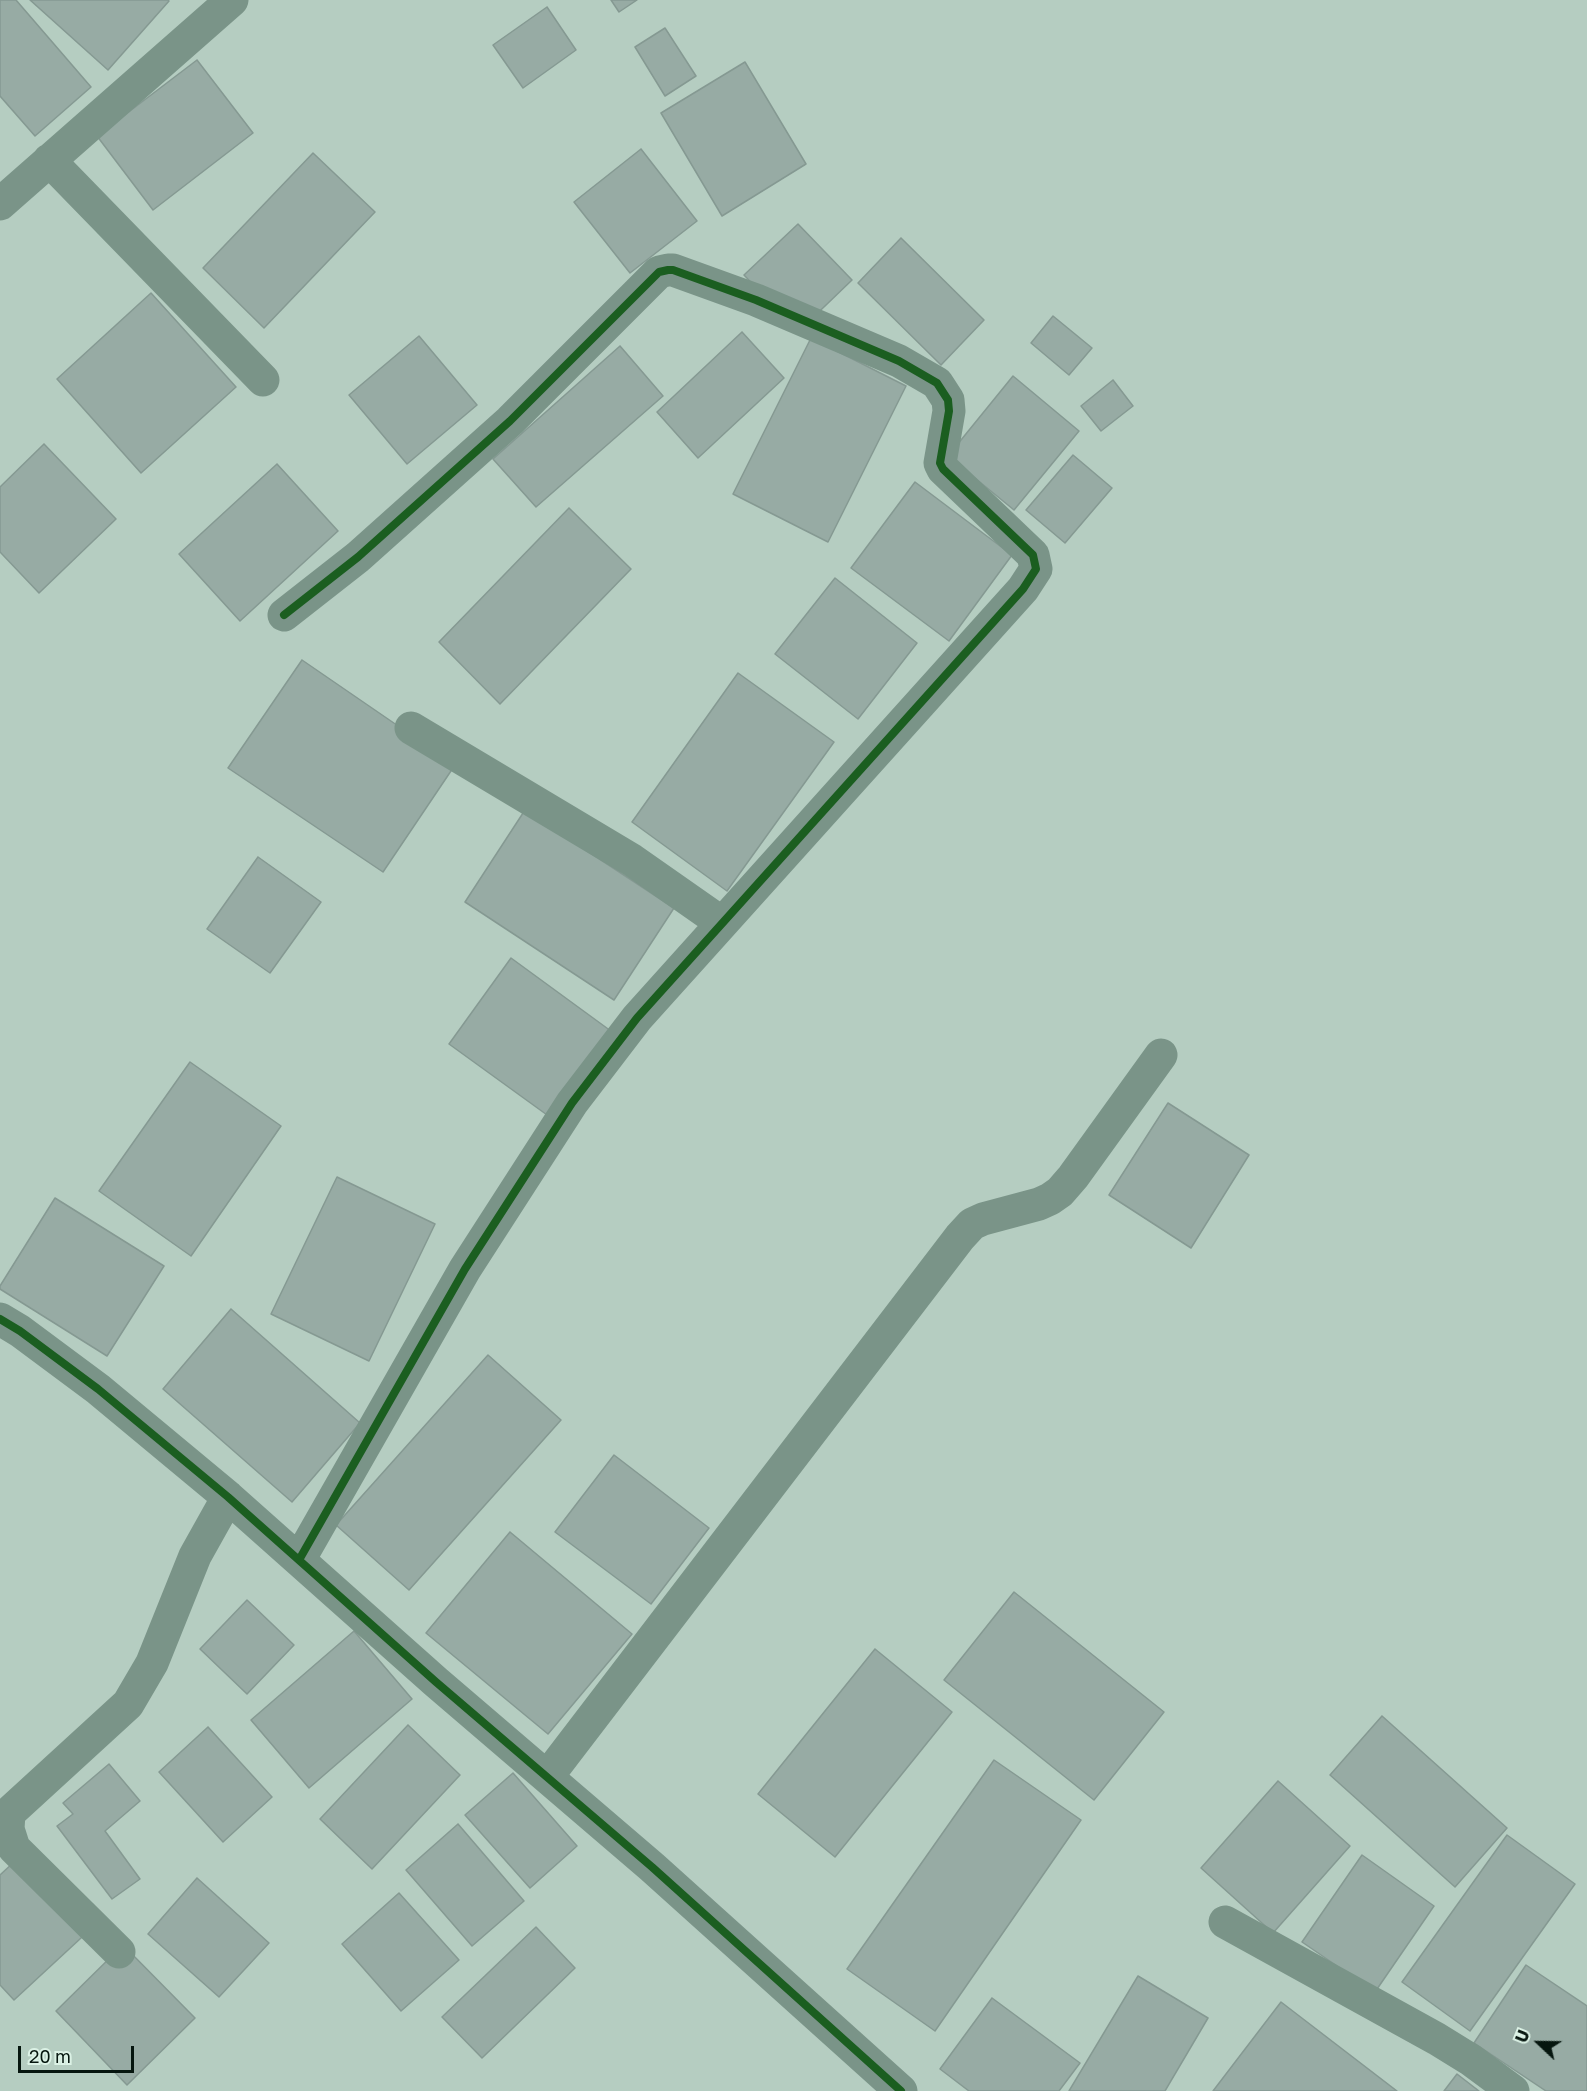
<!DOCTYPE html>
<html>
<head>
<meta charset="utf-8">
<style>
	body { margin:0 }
	#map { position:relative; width:1587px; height:2091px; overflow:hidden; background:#b5cdc1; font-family:"Golos Text",sans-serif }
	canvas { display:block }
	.north { position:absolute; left:1509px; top:2013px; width:60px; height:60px; -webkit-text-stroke:4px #dcf2e6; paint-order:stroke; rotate:292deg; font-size:16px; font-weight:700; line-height:24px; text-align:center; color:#06160f }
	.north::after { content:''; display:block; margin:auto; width:21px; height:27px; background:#06160f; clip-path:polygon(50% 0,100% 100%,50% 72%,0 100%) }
	.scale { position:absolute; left:18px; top:2046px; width:116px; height:27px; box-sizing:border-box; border:3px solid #06160f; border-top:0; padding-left:8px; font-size:18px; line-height:21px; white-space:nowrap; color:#06160f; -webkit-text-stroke:4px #dcf2e6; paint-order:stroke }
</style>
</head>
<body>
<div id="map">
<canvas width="1587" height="2091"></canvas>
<div class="north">U</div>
<div class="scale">20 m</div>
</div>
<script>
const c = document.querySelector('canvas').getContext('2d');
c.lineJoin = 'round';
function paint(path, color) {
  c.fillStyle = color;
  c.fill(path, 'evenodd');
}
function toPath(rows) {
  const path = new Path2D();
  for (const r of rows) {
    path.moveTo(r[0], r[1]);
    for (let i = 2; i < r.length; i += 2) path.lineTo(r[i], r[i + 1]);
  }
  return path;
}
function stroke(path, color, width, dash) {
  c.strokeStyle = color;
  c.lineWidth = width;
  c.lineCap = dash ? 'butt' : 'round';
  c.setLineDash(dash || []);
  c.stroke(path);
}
const building = toPath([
	[0,0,16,0,91,87,35,136,0,96,0,0],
	[30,0,168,0,169,1,108,70,30,0],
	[611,0,637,0,619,12,611,0],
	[547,7,576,50,523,88,493,45,547,7],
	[665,28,696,76,665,96,635,47,665,28],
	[197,60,253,133,153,210,97,136,197,60],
	[745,62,806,164,722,216,661,113,745,62],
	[641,149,697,221,630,273,574,202,641,149],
	[313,153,375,212,264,328,203,268,313,153],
	[798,224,852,280,798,332,744,275,798,224],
	[901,238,984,320,941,365,858,283,901,238],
	[151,293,236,387,141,473,57,379,151,293],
	[1053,316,1092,348,1069,375,1031,343,1053,316],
	[742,332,784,378,698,458,657,412,742,332],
	[419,336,477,405,407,464,349,395,419,336],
	[811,338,906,386,828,542,733,494,811,338],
	[620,346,663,396,536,507,493,459,620,346],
	[1013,376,1079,431,1014,510,948,456,1013,376],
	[1113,380,1133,406,1101,431,1081,406,1113,380],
	[44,444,116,519,39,593,0,552,0,487,44,444],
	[1073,455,1112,488,1065,543,1026,510,1073,455],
	[277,464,338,531,240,621,179,554,277,464],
	[915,482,1012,555,949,641,851,568,915,482],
	[569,508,631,569,500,704,439,642,569,508],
	[835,578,917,643,858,719,775,654,835,578],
	[302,660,455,765,383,872,228,768,302,660],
	[738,673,834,742,727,891,632,822,738,673],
	[525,810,674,908,614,1000,465,902,525,810],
	[258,857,321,902,270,973,207,929,258,857],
	[511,958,615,1034,554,1120,449,1044,511,958],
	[190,1062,281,1126,191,1256,99,1191,190,1062],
	[1168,1103,1249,1155,1191,1248,1109,1195,1168,1103],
	[337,1177,435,1224,369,1361,271,1314,337,1177],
	[55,1198,164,1266,107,1356,0,1289,0,1286,55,1198],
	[231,1309,360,1423,292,1502,163,1389,231,1309],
	[488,1355,561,1420,409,1590,336,1525,488,1355],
	[614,1455,709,1528,651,1604,555,1532,614,1455],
	[510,1532,632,1634,548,1734,426,1633,510,1532],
	[1014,1592,1164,1712,1094,1800,944,1680,1014,1592],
	[247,1600,294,1645,247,1694,200,1649,247,1600],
	[354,1631,412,1699,309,1788,251,1720,354,1631],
	[875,1649,952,1712,835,1857,758,1794,875,1649],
	[1382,1716,1507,1828,1455,1887,1330,1775,1382,1716],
	[408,1725,460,1775,372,1869,320,1819,408,1725],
	[208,1727,272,1797,223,1842,159,1772,208,1727],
	[994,1760,1081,1820,935,2031,847,1969,994,1760],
	[109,1764,140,1801,105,1831,140,1879,112,1899,57,1826,73,1814,63,1803,109,1764],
	[513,1773,577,1846,530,1888,465,1815,513,1773],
	[1278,1781,1350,1846,1273,1933,1201,1868,1278,1781],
	[458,1824,524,1901,472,1946,406,1870,458,1824],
	[1507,1835,1575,1884,1470,2031,1402,1982,1507,1835],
	[27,1850,94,1926,14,2000,0,1985,0,1875,27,1850],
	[1362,1855,1434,1906,1375,1992,1302,1942,1362,1855],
	[197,1878,269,1943,219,1997,148,1934,197,1878],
	[399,1893,459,1960,401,2011,342,1944,399,1893],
	[536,1927,575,1968,482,2058,442,2017,536,1927],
	[123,1945,195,2018,127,2085,56,2011,123,1945],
	[1526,1965,1587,2006,1587,2091,1546,2091,1474,2043,1526,1965],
	[1138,1976,1208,2018,1165,2091,1069,2091,1138,1976],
	[992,1998,1080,2063,1059,2091,969,2091,940,2069,992,1998],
	[1281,2002,1397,2091,1213,2091,1281,2002],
	[1457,2074,1479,2091,1444,2091,1457,2074]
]);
paint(building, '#97aba4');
stroke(building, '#859992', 1.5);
stroke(toPath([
	[49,160,263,380],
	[0,204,232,0],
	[284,615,358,557,510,421,659,272,668,270,673,270,756,300,899,361,937,383,948,400,949,411,940,463,943,469,1033,555,1036,569,1023,589,637,1018,572,1103,465,1269,299,1560],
	[411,728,632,860,722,923],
	[0,1319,20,1331,98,1389,228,1497,436,1682,652,1867,901,2091],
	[547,1777,960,1237,972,1224,983,1219,1039,1204,1050,1199,1060,1192,1073,1177,1161,1055],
	[1225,1922,1437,2039,1471,2060,1513,2091],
	[119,1952,14,1848,8,1829,9,1813,128,1704,152,1663,195,1556,228,1497]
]), '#7a9488', 33);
stroke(toPath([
	[284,615,358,557,510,421,659,272,668,270,673,270,756,300,899,361,937,383,948,400,949,411,940,463,943,469,1033,555,1036,569,1023,589,637,1018,572,1103,465,1269,299,1560],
	[0,1319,20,1331,98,1389,228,1497,436,1682,652,1867,901,2091]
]), '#1b5e20', 8);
</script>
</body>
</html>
